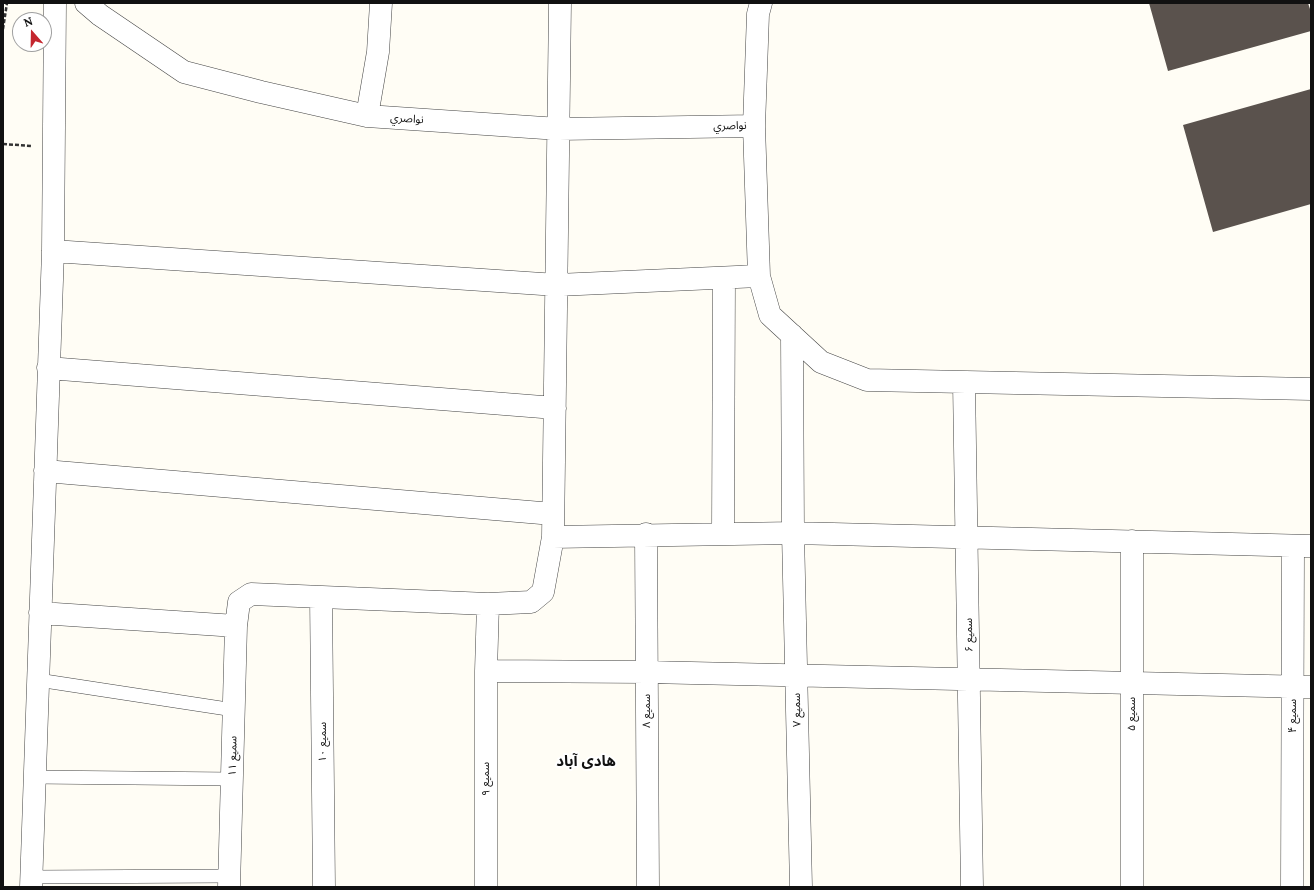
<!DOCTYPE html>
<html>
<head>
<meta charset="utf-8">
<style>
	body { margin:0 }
	#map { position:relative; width:1314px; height:890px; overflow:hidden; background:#fffdf5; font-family:Lora,serif }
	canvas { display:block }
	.frame { position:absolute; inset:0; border:4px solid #111; pointer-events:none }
	.north { position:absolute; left:12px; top:12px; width:40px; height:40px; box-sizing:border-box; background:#fff; border:1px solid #a0a0a0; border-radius:50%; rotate:340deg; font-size:11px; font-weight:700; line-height:16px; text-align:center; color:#111 }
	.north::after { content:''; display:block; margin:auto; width:14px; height:18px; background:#c4262e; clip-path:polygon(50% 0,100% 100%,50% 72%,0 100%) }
</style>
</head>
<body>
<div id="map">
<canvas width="1314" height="890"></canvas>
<div class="frame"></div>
<div class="north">N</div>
</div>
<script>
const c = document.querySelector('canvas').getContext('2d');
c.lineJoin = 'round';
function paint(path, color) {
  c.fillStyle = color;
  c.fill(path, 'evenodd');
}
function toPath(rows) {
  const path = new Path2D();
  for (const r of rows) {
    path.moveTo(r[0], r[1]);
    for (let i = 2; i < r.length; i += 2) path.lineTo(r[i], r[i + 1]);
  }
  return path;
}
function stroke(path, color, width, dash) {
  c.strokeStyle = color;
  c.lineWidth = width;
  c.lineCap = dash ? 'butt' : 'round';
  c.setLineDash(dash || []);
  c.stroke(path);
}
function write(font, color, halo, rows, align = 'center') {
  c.font = font + ' Lora,"Noto Sans Arabic",serif';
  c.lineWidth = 4;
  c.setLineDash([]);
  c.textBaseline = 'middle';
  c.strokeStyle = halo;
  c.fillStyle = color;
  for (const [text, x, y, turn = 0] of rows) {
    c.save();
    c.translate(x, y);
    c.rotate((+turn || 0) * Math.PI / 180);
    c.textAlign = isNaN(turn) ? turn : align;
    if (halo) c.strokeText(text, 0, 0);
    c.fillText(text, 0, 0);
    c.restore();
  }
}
paint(toPath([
	[1149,3,1308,3,1311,12,1311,31,1168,71],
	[1311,89,1311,204,1213,232,1183,125]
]), '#5a524d');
const lane = toPath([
	[38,680,234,710],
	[34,777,232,779],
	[31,877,230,876]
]);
const street = toPath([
	[86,3,100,15,184,72,261,92,367,116,559,129,754,126],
	[560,3,553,537,793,533,1311,546],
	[761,3,758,14,754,126,759,276,770,315,821,362,867,380,1311,389],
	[367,116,378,52,381,3],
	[53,251,557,285,759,276],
	[792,335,793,533,801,887],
	[48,368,555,408],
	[964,383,972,887],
	[45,471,553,514],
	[723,533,724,278],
	[646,534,648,887],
	[1132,541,1132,887],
	[321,597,324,887],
	[488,604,531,602,543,592,553,537],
	[40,613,236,626],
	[31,887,53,251,55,3],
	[229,887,236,626,239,602,251,594,488,604,486,671,647,672,1311,687],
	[486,887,486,671],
	[1292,887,1293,546]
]);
stroke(lane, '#444', 14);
stroke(street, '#444', 23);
stroke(toPath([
	[3,29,7,3],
	[3,144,32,146]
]), '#333', 2.5, [4, 2]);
stroke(lane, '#fff', 13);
stroke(street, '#fff', 22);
write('11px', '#111', '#fff', [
	["نواصري",407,119,4],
	["نواصري",730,126,-1],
	["سمیع ۶",969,635,-91],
	["سمیع ۷",797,710,-91],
	["سمیع ۸",647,711,-90],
	["سمیع ۵",1132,714,-90],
	["سمیع ۴",1293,716,-90],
	["سمیع ۱۰",323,742,-90],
	["سمیع ۱۱",233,756,-89],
	["سمیع ۹",486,779,-90]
]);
write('bold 15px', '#111', '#fff', [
	["هادی آباد",586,762]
]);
</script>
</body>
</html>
